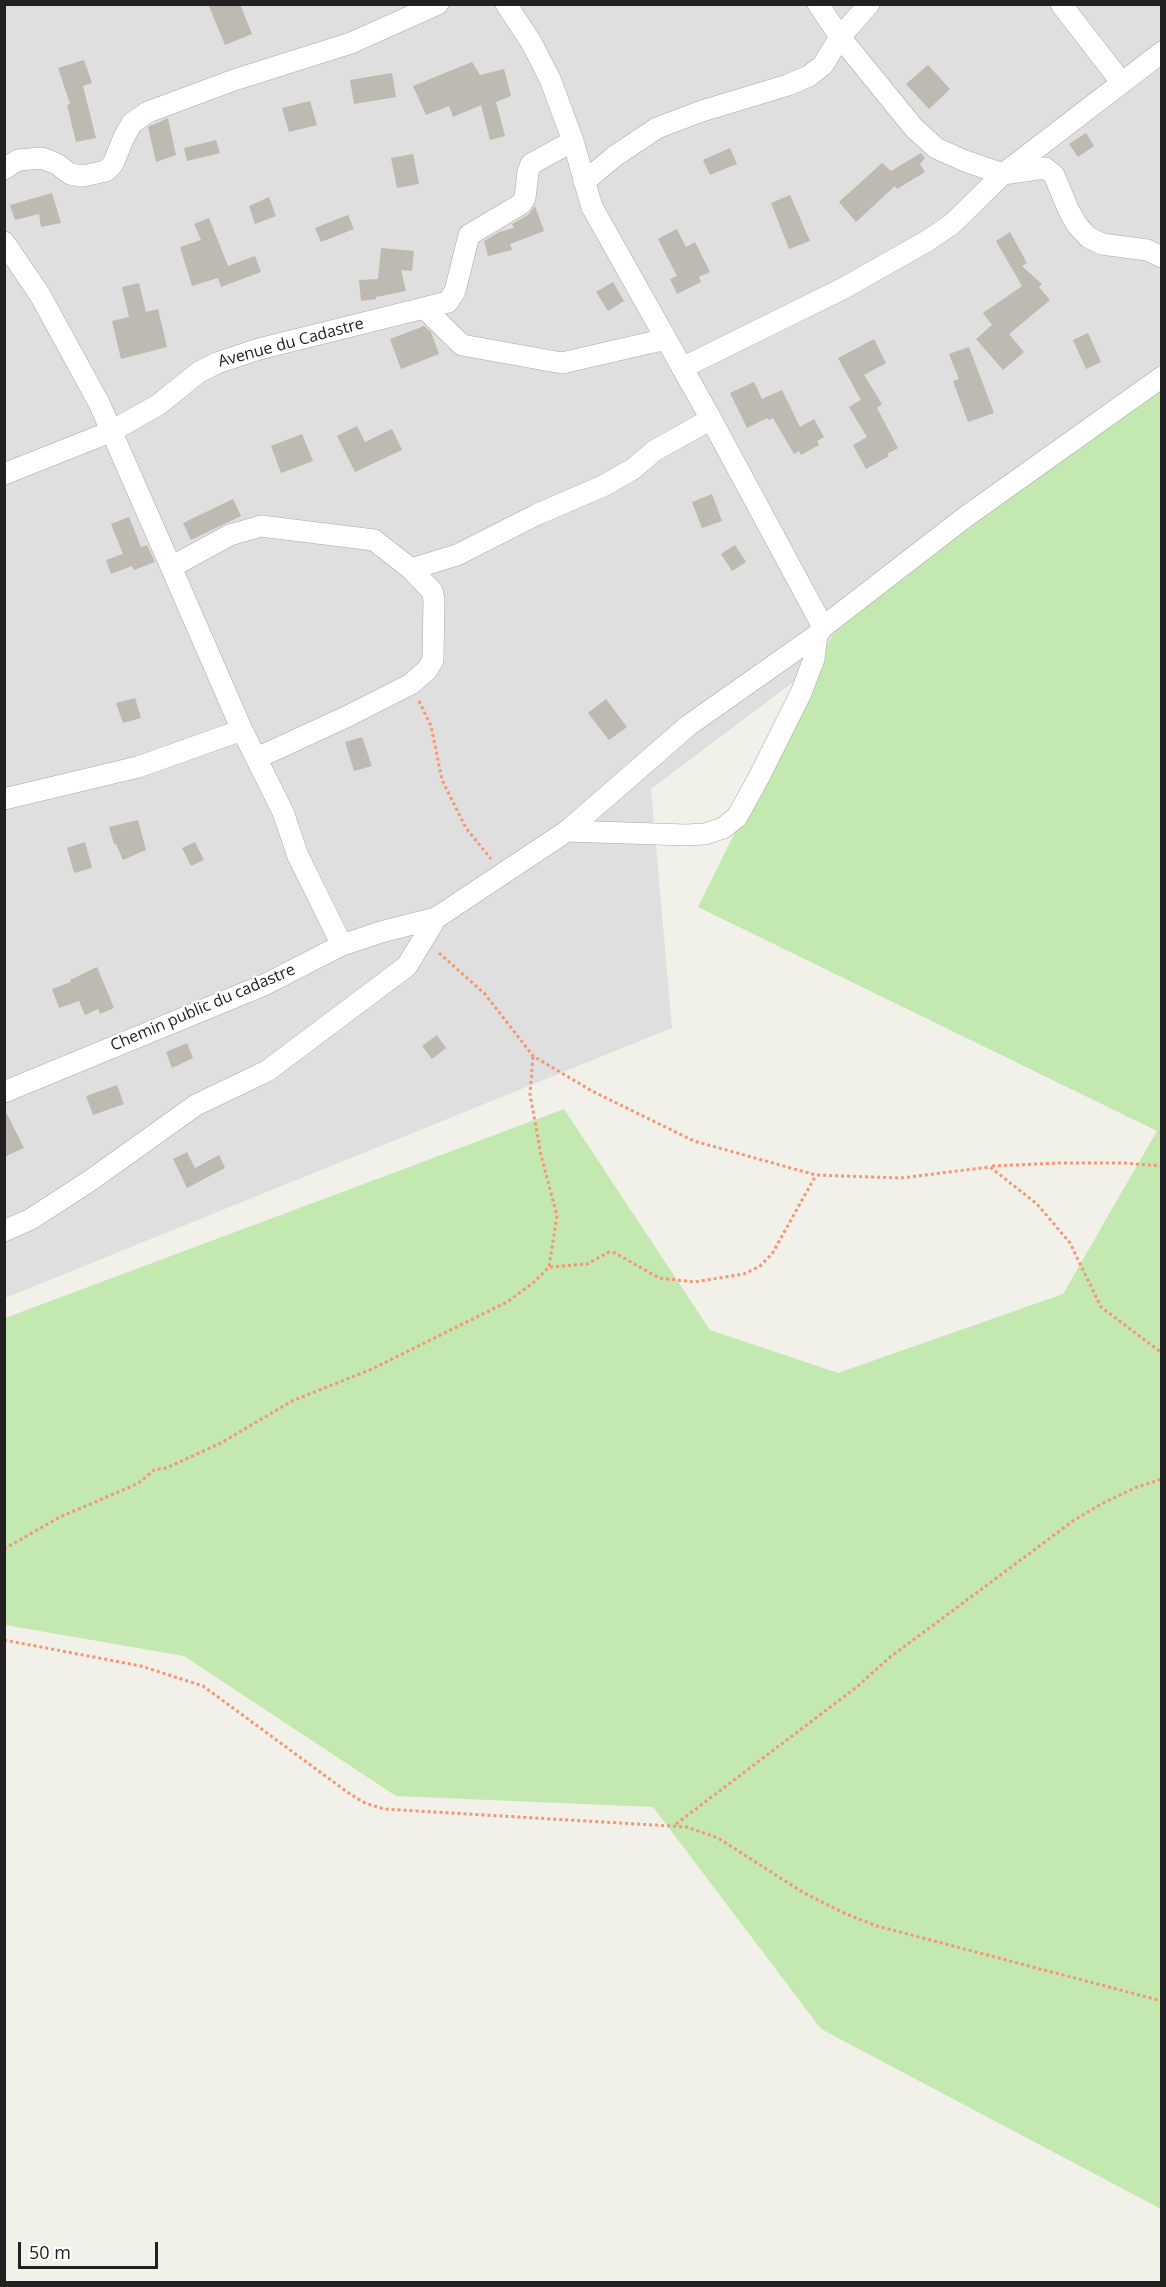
<!DOCTYPE html>
<html>
<head>
<meta charset="utf-8">
<style>
	body { margin:0 }
	#map { position:relative; width:1166px; height:2287px; overflow:hidden; background:#f1f0e9; font-family:"Open Sans",sans-serif }
	canvas { display:block }
	.frame { position:absolute; inset:0; border:6px solid #212121; pointer-events:none }
	.scale { position:absolute; left:18px; top:2242px; width:140px; height:27px; box-sizing:border-box; border:3px solid #212121; border-top:0; padding-left:8px; font-size:18px; line-height:21px; white-space:nowrap; color:#212121; -webkit-text-stroke:4px #fff; paint-order:stroke }
</style>
</head>
<body>
<div id="map">
<canvas width="1166" height="2287"></canvas>
<div class="frame"></div>
<div class="scale">50 m</div>
</div>
<script>
const c = document.querySelector('canvas').getContext('2d');
c.lineJoin = 'round';
function paint(path, color) {
  c.fillStyle = color;
  c.fill(path, 'evenodd');
}
function toPath(rows) {
  const path = new Path2D();
  for (const r of rows) {
    path.moveTo(r[0], r[1]);
    for (let i = 2; i < r.length; i += 2) path.lineTo(r[i], r[i + 1]);
  }
  return path;
}
function stroke(path, color, width, dash) {
  c.strokeStyle = color;
  c.lineWidth = width;
  c.lineCap = dash ? 'butt' : 'round';
  c.setLineDash(dash || []);
  c.stroke(path);
}
function write(font, color, halo, rows, align = 'center') {
  c.font = font + ' "Open Sans",sans-serif';
  c.lineWidth = 4.5;
  c.setLineDash([]);
  c.textBaseline = 'middle';
  c.strokeStyle = halo;
  c.fillStyle = color;
  for (const [text, x, y, turn = 0] of rows) {
    c.save();
    c.translate(x, y);
    c.rotate((+turn || 0) * Math.PI / 180);
    c.textAlign = isNaN(turn) ? turn : align;
    if (halo) c.strokeText(text, 0, 0);
    c.fillText(text, 0, 0);
    c.restore();
  }
}
paint(toPath([
	[5,5,1161,5,1161,406,651,789,672,1028,5,1298]
]), '#dfdfdf');
paint(toPath([
	[1161,383,1161,2209,821,2029,653,1807,396,1796,184,1656,5,1625,5,1318,564,1109,710,1330,838,1373,1063,1294,1157,1131,698,907,836,629]
]), '#c4e9b0');
paint(toPath([
	[208,4,240,4,252,34,225,45],
	[84,60,92,83,83,86,96,138,76,142,67,105,70,104,58,68],
	[472,62,480,75,504,69,511,96,496,102,505,136,490,140,481,105,453,117,449,106,426,115,413,86],
	[928,65,950,89,929,109,906,84],
	[392,73,396,97,354,104,350,80],
	[310,101,317,125,289,132,282,108],
	[168,118,176,155,156,162,148,127],
	[1086,133,1094,146,1078,157,1069,144],
	[216,140,220,153,187,161,184,148],
	[730,148,737,164,710,175,703,160],
	[921,153,925,158,920,164,925,172,897,189,895,186,856,222,839,202,882,163,891,171],
	[413,154,419,184,397,188,391,158],
	[52,193,61,223,41,227,39,214,15,220,10,205],
	[790,195,810,241,789,249,771,203],
	[269,197,276,216,255,224,249,206],
	[535,206,544,231,510,244,512,250,488,256,484,241,499,232,514,228,512,224,528,215],
	[348,215,354,229,321,242,315,228],
	[209,218,228,266,255,256,261,272,221,287,218,278,192,286,180,247,201,240,194,224],
	[677,229,686,247,695,242,710,272,699,277,701,282,677,294,670,279,677,276,658,239],
	[1010,232,1027,263,1022,266,1042,284,1039,287,1050,300,1009,334,1024,352,1003,370,976,339,992,325,983,313,1022,286,996,241],
	[381,248,414,251,412,271,401,270,406,291,376,297,376,299,361,301,359,280,378,279],
	[613,282,624,301,608,311,596,292],
	[139,283,146,312,158,309,167,347,121,359,112,321,129,317,122,287],
	[424,326,431,332,439,354,401,369,390,339],
	[1088,333,1101,362,1086,369,1073,340],
	[874,339,886,363,864,375,882,404,877,408,898,448,887,454,889,456,866,469,853,445,867,437,849,407,861,400,838,358],
	[969,347,994,413,968,422,953,381,959,379,949,354],
	[754,382,762,399,782,390,800,427,814,419,824,437,817,441,819,445,801,455,799,451,794,454,773,418,769,420,767,418,747,428,730,393],
	[357,426,365,442,392,429,402,450,355,472,337,436],
	[302,434,313,461,281,473,271,446],
	[712,494,722,521,702,528,692,502],
	[233,499,241,516,191,540,183,523],
	[129,517,141,547,147,545,155,562,134,570,132,566,111,574,106,560,123,554,111,524],
	[735,545,746,562,732,571,721,554],
	[135,698,141,718,123,723,116,703],
	[606,699,627,727,609,740,588,713],
	[362,737,372,766,354,771,345,742],
	[138,820,146,850,123,860,116,844,114,844,109,827],
	[85,842,92,868,74,873,67,848],
	[195,842,204,860,191,866,182,848],
	[97,967,114,1008,100,1014,98,1009,85,1015,79,1001,59,1008,52,989,71,982,70,980],
	[437,1035,446,1048,432,1059,422,1046],
	[187,1043,193,1058,172,1068,166,1052],
	[117,1085,124,1104,93,1115,86,1096],
	[4,1108,24,1148,4,1157],
	[187,1152,195,1168,219,1155,225,1168,187,1188,173,1159]
]), '#beb9b1');
const street = toPath([
	[506,4,531,42,550,79,573,141,592,207,711,419,823,627],
	[818,4,840,37,914,128,936,148,965,161,1003,174,1045,168,1054,175,1069,211,1077,225,1088,237,1102,244,1147,250,1162,257],
	[1061,4,1122,83],
	[4,169,18,160,42,158,57,164,70,174,83,176,106,171,113,164,124,137,132,123,148,112,234,80,351,43,438,4],
	[584,182,615,156,657,128,702,111,788,85,809,76,823,65,840,37,869,4],
	[4,242,40,295,99,403,171,567],
	[425,309,462,345,562,363,666,339],
	[682,368,844,288,927,241,952,224,1003,174,1162,52],
	[4,474,110,432,158,405,199,372,217,363,259,349,448,302,455,291,469,235,521,204,525,198,528,172,531,164,573,141],
	[257,758,348,716,411,684,427,670,433,660,434,599,432,591,411,569],
	[4,799,138,767,242,730],
	[567,831,689,725,817,635],
	[342,945,298,856,283,812,242,730,171,567,230,535,261,526,374,540,411,569,457,555,538,514,603,486,633,469,654,451,711,419],
	[4,1092,264,985,342,945,381,932,436,918],
	[4,1231,31,1219,91,1180,196,1105,267,1071,407,966,436,918,567,831,686,835,705,834,723,828,737,817,759,777,801,693,814,659,817,635,823,627,964,518,1162,377]
]);
stroke(street, '#a8a8a8', 22);
stroke(toPath([
	[419,701,431,726,442,780,466,828,491,859],
	[439,953,485,994,533,1056,592,1091,694,1141,816,1175,901,1178,990,1167,1037,1204,1070,1243,1101,1307,1162,1353],
	[533,1057,530,1094,541,1155,557,1216,549,1267],
	[992,1166,1059,1163,1124,1163,1162,1166],
	[4,1549,60,1517,130,1487,140,1482,154,1470,166,1468,221,1443,292,1401,372,1369,507,1302,533,1283,549,1267,587,1264,609,1252,615,1253,659,1278,694,1282,744,1274,760,1266,772,1254,816,1175],
	[4,1640,141,1666,203,1686,350,1794,365,1803,384,1809,687,1827,718,1838,804,1893,846,1914,877,1926,1162,2001],
	[676,1824,858,1686,889,1658,1073,1521,1101,1504,1137,1487,1162,1479]
]), '#f79574', 3, [3, 3]);
stroke(street, '#fff', 21);
write('16px', '#212121', '#fff', [
	["Avenue du Cadastre",291,343,-15],
	["Chemin public du cadastre",203,1008,-23]
]);
</script>
</body>
</html>
